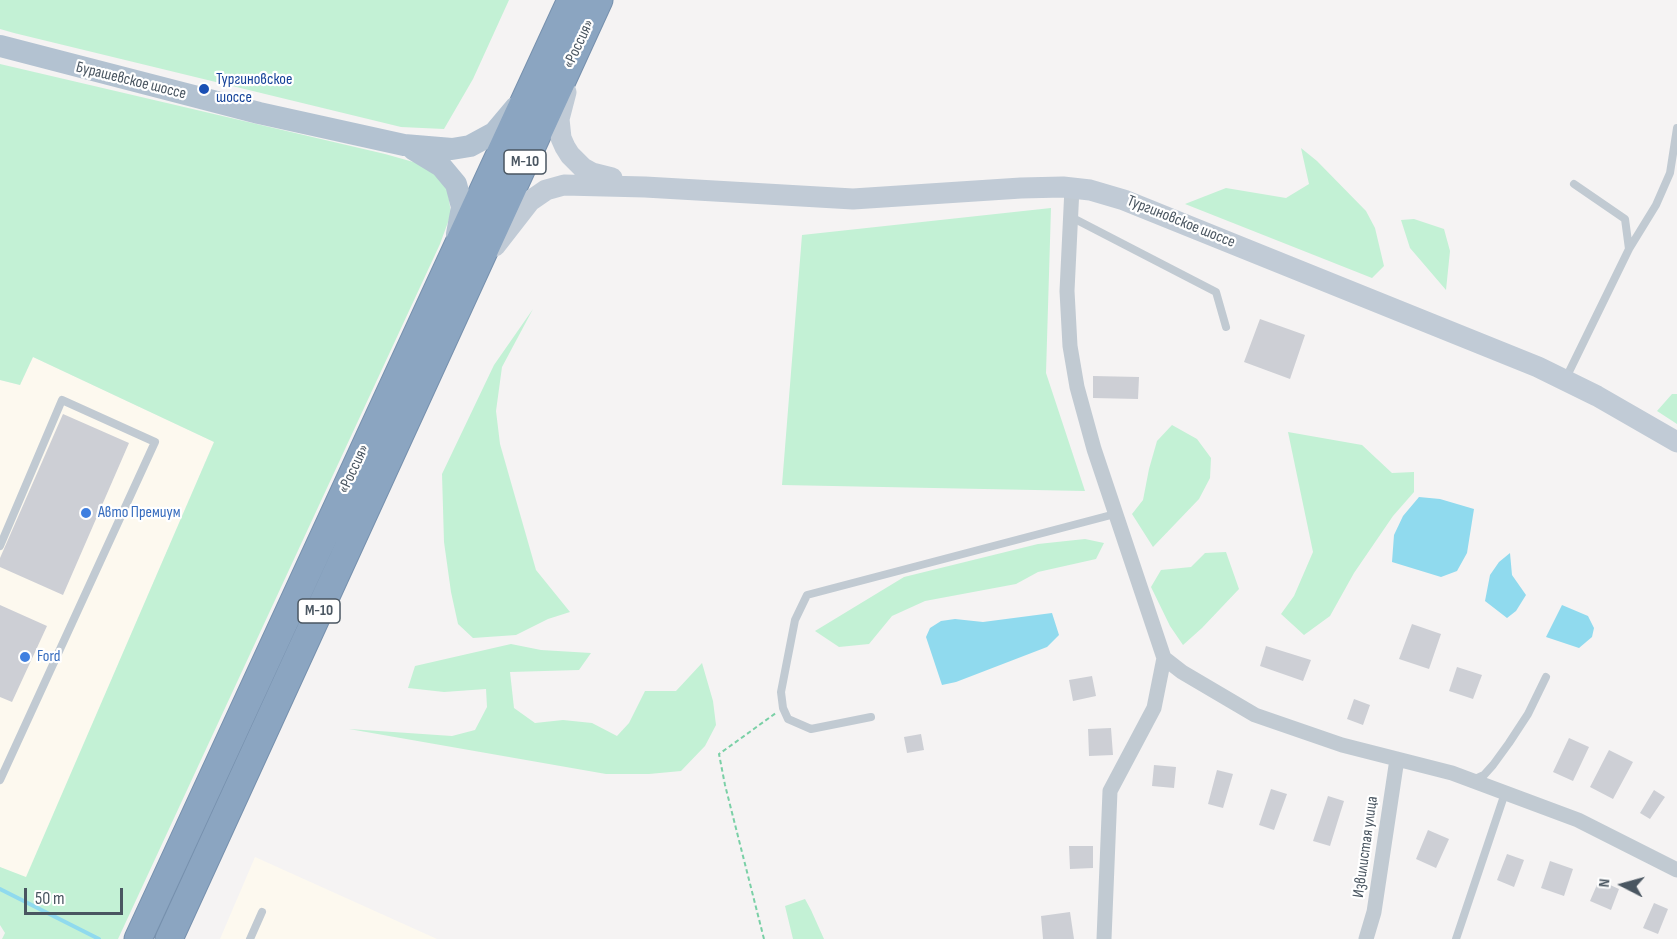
<!DOCTYPE html>
<html>
<head>
<meta charset="utf-8">
<style>
	body { margin:0 }
	#map { position:relative; width:1677px; height:939px; overflow:hidden; background:#f5f3f3; font-family:"Sofia Sans Condensed",sans-serif }
	canvas { display:block }
	.north { position:absolute; left:1593px; top:855px; width:60px; height:60px; -webkit-text-stroke:4px #fff; paint-order:stroke; rotate:276deg; font-size:16px; font-weight:700; line-height:24px; text-align:center; color:#4a5661 }
	.north::after { content:''; display:block; margin:auto; width:21px; height:27px; background:#4a5661; clip-path:polygon(50% 0,100% 100%,50% 72%,0 100%) }
	.scale { position:absolute; left:24px; top:888px; width:99px; height:27px; box-sizing:border-box; border:3px solid #4a5661; border-top:0; padding-left:8px; font-size:18px; line-height:21px; white-space:nowrap; color:#4a5661; -webkit-text-stroke:4px #fff; paint-order:stroke }
</style>
</head>
<body>
<div id="map">
<canvas width="1677" height="939"></canvas>
<div class="north">N</div>
<div class="scale">50 m</div>
</div>
<script>
const c = document.querySelector('canvas').getContext('2d');
c.lineJoin = 'round';
function paint(path, color) {
  c.fillStyle = color;
  c.fill(path, 'evenodd');
}
function toPath(rows) {
  const path = new Path2D();
  for (const r of rows) {
    path.moveTo(r[0], r[1]);
    for (let i = 2; i < r.length; i += 2) path.lineTo(r[i], r[i + 1]);
  }
  return path;
}
function stroke(path, color, width, dash) {
  c.strokeStyle = color;
  c.lineWidth = width;
  c.lineCap = dash ? 'butt' : 'round';
  c.setLineDash(dash || []);
  c.stroke(path);
}
function write(font, color, halo, rows, align = 'center') {
  c.font = font + ' "Sofia Sans Condensed",sans-serif';
  c.lineWidth = 4.5;
  c.setLineDash([]);
  c.textBaseline = 'middle';
  c.strokeStyle = halo;
  c.fillStyle = color;
  for (const [text, x, y, turn = 0] of rows) {
    c.save();
    c.translate(x, y);
    c.rotate((+turn || 0) * Math.PI / 180);
    c.textAlign = isNaN(turn) ? turn : align;
    if (halo) c.strokeText(text, 0, 0);
    c.fillText(text, 0, 0);
    c.restore();
  }
}
paint(toPath([
	[33,357,214,442,26,878,0,867,0,380,20,385],
	[255,857,437,939,220,939]
]), '#fdf9ef');
paint(toPath([
	[0,0,509,0,473,79,444,129,401,127,14,33,0,29],
	[0,64,385,154,424,165,447,185,451,214,440,244,118,939,2,939,5,933,0,925,0,867,26,877,214,442,33,357,20,385,0,380],
	[1301,148,1317,161,1366,211,1375,228,1384,266,1372,278,1185,204,1226,188,1286,198,1309,184],
	[1051,208,1046,373,1085,491,782,485,802,235],
	[1414,219,1444,229,1450,251,1446,290,1410,248,1401,220],
	[533,309,502,367,496,411,500,444,536,570,570,612,548,619,516,635,473,638,458,624,451,592,444,542,442,474,494,365],
	[1672,394,1677,394,1677,424,1657,411],
	[1172,425,1197,439,1211,458,1210,478,1199,499,1153,547,1132,514,1143,500,1149,469,1157,441],
	[1288,432,1362,445,1392,473,1414,472,1414,492,1393,516,1354,573,1330,616,1304,635,1281,614,1294,596,1313,552],
	[1085,539,1104,543,1096,559,1038,572,1016,584,925,601,892,616,869,644,839,647,815,631,904,577,1038,544],
	[1226,552,1239,589,1202,628,1183,645,1170,626,1151,587,1161,570,1191,567,1205,553],
	[511,644,541,650,591,653,579,670,510,672,514,708,535,723,563,720,592,723,617,736,629,723,645,691,676,691,702,663,713,701,716,725,705,746,681,771,649,774,606,774,349,729,452,736,475,730,487,707,486,689,444,692,408,688,415,666],
	[805,899,811,910,824,939,793,939,785,906]
]), '#c3f1d5');
paint(toPath([
	[1419,497,1440,499,1474,509,1467,553,1457,571,1441,577,1392,562,1394,535,1403,516],
	[1510,553,1512,575,1526,595,1516,611,1507,618,1485,601,1490,575,1499,562],
	[1562,605,1588,616,1594,628,1592,637,1579,648,1546,637],
	[1052,613,1059,635,1047,647,956,682,942,685,926,637,930,628,941,621,955,619,983,622]
]), '#90daee');
stroke(toPath([
	[0,889,99,939]
]), '#90daee', 4);
paint(toPath([
	[1260,319,1305,335,1290,379,1244,362],
	[1093,376,1139,377,1138,399,1093,398],
	[63,414,129,443,63,595,0,567,0,558],
	[0,605,47,626,12,702,0,697],
	[1412,624,1441,634,1429,669,1399,659],
	[1266,646,1311,660,1303,681,1260,666],
	[1457,667,1482,675,1473,699,1449,691],
	[1092,676,1096,696,1073,701,1069,680],
	[1354,699,1370,705,1363,725,1347,719],
	[1111,728,1113,755,1089,756,1088,729],
	[921,734,924,750,907,753,904,737],
	[1569,738,1589,747,1573,781,1553,772],
	[1609,750,1633,762,1613,799,1590,787],
	[1154,765,1176,767,1174,788,1152,786],
	[1217,770,1233,774,1223,808,1208,804],
	[1271,789,1287,794,1274,830,1259,825],
	[1654,790,1665,797,1650,819,1640,813],
	[1328,796,1344,801,1330,846,1313,841],
	[1428,830,1449,839,1436,868,1416,859],
	[1069,846,1093,846,1093,868,1070,869],
	[1507,854,1524,860,1514,887,1497,880],
	[1550,861,1573,869,1564,896,1541,888],
	[1599,880,1619,889,1611,910,1590,901],
	[1654,903,1668,909,1658,934,1643,928],
	[1070,912,1074,939,1043,939,1041,916]
]), '#cdcfd5');
const highway = toPath([
	[138,939,571,0],
	[169,939,599,0]
]);
stroke(highway, '#7690ad', 29);
stroke(toPath([
	[764,939,725,785,719,754,776,713]
]), '#7ad0a6', 2, [4.5, 3]);
stroke(toPath([
	[1071,217,1216,292,1226,327],
	[1629,249,1656,205,1670,173,1677,128],
	[1566,378,1629,249,1625,219,1574,184],
	[0,546,62,400,155,442,0,780],
	[871,717,811,729,788,719,783,708,781,692,795,620,807,595,1115,514],
	[1473,780,1484,775,1493,765,1509,743,1528,714,1546,677],
	[250,939,262,912],
	[1456,939,1505,793]
]), '#c1cad2', 8);
stroke(toPath([
	[1072,188,1067,291,1070,346,1077,387,1094,449,1164,658,1182,672,1255,715,1342,745,1452,773,1578,820,1677,870],
	[1104,939,1110,791,1154,708,1164,658],
	[1366,939,1374,912,1397,759]
]), '#c1cad2', 15);
stroke(toPath([
	[566,92,559,119,561,138,565,147,570,155,583,168,592,173,612,178],
	[495,246,530,201,546,190,564,185,645,187,853,199,1021,188,1063,187,1090,190,1124,200,1538,367,1597,396,1677,442]
]), '#c1cbd6', 21);
stroke(toPath([
	[0,46,259,113,404,145,452,149,470,146,494,133,515,108],
	[413,149,441,166,456,184,462,207,457,234]
]), '#b3c2d1', 22);
stroke(highway, '#8ba5c1', 27);
for (const [x, y, r, color] of [
	[204,89,6,"#1a4fb4"],
	[86,513,6,"#3f7fe0"],
	[25,657,6,"#3f7fe0"]
]) {
  const dot = new Path2D();
  dot.arc(x, y, r, 0, 2 * Math.PI);
  c.fillStyle = color;
  c.fill(dot);
  stroke(dot, '#fff', 2);
}
for (const [x, y, w] of [
	[525,162,42],
	[319,611,42]
]) {
  const box = new Path2D();
  box.roundRect(x - w / 2, y - 12, w, 24, 4.5);
  c.fillStyle = '#fff';
  c.fill(box);
  stroke(box, '#4a5661', 1.5);
}
write('bold 15px', '#4a5661', null, [
	["М-10",525,162],
	["М-10",319,611]
]);
write('16px', '#4a5661', '#fff', [
	["«Россия»",579,44,-65],
	["Бурашевское шоссе",131,81,14],
	["Тургиновское шоссе",1181,222,22],
	["«Россия»",354,469,-65],
	["Извилистая улица",1366,847,-82]
]);
write('16px', '#164399', '#fff', [
	["Тургиновское",216,80],
	["шоссе",216,98]
], 'left');
write('16px', '#366cbe', '#fff', [
	["Авто Премиум",98,513],
	["Ford",37,657]
], 'left');
</script>
</body>
</html>
